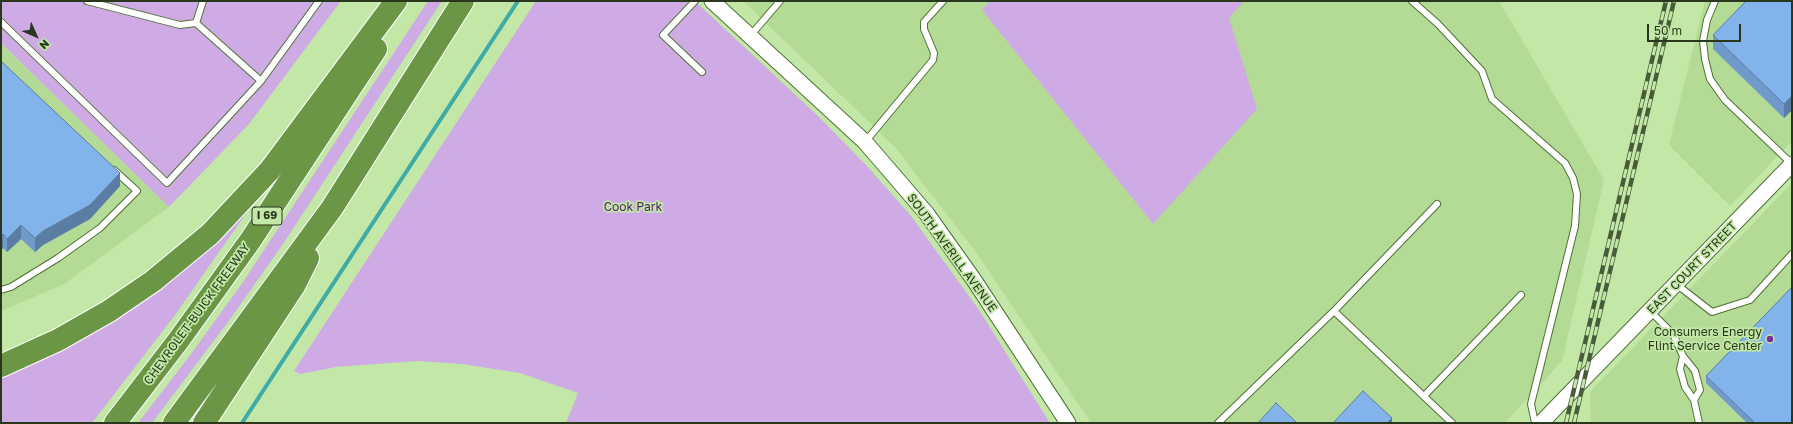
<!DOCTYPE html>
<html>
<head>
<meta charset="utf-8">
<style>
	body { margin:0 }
	#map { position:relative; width:1793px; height:424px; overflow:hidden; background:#c2e7a6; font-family:"Golos Text",sans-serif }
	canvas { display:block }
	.frame { position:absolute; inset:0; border:2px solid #28371d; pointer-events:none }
	.north { position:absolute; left:16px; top:16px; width:40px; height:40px; -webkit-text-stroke:3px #c2e7a6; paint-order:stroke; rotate:135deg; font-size:11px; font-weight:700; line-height:16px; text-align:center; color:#28371d }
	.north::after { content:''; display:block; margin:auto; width:14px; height:18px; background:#28371d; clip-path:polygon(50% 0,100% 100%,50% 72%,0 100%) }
	.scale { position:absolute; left:1647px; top:24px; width:94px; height:18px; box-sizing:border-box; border:2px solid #28371d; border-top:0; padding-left:5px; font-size:12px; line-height:14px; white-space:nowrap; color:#28371d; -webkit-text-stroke:3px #c2e7a6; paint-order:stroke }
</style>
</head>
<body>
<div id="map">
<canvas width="1793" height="424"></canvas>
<div class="frame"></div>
<div class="north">N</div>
<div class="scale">50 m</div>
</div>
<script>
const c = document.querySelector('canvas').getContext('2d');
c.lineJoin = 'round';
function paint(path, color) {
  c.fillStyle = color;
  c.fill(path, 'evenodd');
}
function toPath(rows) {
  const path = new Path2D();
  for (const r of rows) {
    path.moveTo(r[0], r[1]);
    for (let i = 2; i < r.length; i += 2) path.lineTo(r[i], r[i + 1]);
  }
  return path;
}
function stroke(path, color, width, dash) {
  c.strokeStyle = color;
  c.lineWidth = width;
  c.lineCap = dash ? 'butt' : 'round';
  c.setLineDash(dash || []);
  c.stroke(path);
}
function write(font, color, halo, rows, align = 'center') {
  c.font = font + ' "Golos Text",sans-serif';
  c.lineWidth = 3.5;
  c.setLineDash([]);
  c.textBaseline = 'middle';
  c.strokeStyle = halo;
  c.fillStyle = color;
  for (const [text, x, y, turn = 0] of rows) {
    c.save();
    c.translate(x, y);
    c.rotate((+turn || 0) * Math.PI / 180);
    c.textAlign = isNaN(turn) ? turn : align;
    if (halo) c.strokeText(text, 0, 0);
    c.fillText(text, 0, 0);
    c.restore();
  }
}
paint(toPath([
	[743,1,1499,1,1604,180,1562,361,1505,423,1091,423,978,255,895,147],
	[1705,1,1792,1,1792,141,1730,206,1669,145],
	[1,43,169,207,64,284,1,311],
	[1792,183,1792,423,1591,423,1590,392]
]), '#b3db95');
paint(toPath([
	[1,1,341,1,249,124,169,207,1,43],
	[428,1,442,1,283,244,231,318,152,423,138,423,188,358,243,282],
	[536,1,695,1,818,116,866,165,911,216,979,310,1050,423,566,423,578,393,520,373,462,364,417,361,336,367,300,374,294,371],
	[990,1,1244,1,1229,18,1257,109,1153,224,982,10],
	[252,205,175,315,92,423,1,423,1,374]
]), '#cfabe6');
stroke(toPath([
	[242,423,518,1]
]), '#3faaa6', 4);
const service = toPath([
	[87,1,180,25,196,23,261,81],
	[695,1,663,35,702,72],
	[1412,1,1438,24,1482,71,1492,99,1565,163,1573,178,1577,194,1575,226,1531,404,1535,423],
	[1715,1,1707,20,1703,41,1705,59,1710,79,1725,100,1792,164],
	[1,22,167,183,261,81,319,1],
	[196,23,203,1],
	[750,36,780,1],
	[865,142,933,60,934,53,924,29,924,22,943,1],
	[1676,284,1712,312,1750,300,1792,254],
	[1,290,11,287,58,258,100,228,137,191,114,170],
	[1334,311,1452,423],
	[1650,311,1673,334,1683,356,1695,371,1700,390,1694,400],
	[1683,356,1680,369,1685,387,1694,400,1699,423],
	[1424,396,1521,295],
	[1218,423,1334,311,1437,204]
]);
const tertiary = toPath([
	[712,1,865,142,927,214,974,280,1068,423],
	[1541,423,1792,164]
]);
const motorway = toPath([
	[1,366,58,340,109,311,153,281,210,234,270,170,396,1],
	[115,423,178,341,250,241,376,49],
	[174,423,332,208,463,1],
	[204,423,294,286,308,258]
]);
stroke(service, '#517135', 8);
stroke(tertiary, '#517135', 17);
stroke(motorway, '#fff', 24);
stroke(service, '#fff', 6);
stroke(tertiary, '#fff', 15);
stroke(motorway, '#6b9645', 22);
const rail = toPath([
	[1566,423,1666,1],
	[1574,423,1674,1]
]);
stroke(rail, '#495c3a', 4.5);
stroke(rail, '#c2e7a6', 3, [9]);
paint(toPath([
	[1792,1,1792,110,1784,118,1713,49,1713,35],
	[1,61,120,186,90,219,43,245,35,252,21,239,7,252,3,248,1,250],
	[1706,376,1792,423,1747,423,1706,383]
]), '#709ac9');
paint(toPath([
	[1792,96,1792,110,1784,118,1784,104],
	[120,173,120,186,90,219,43,245,35,252,35,238,43,231],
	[21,225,21,239,7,252,7,239],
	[3,234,3,248,1,250,1,236],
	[1392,418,1392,423,1387,423]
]), '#5b7da4');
const building = toPath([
	[1746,1,1792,1,1792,96,1784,104,1713,35,1746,1],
	[1,61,120,173,90,205,43,231,35,238,21,225,7,239,3,234,1,236,1,61],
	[1792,287,1792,423,1755,423,1706,376,1792,287],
	[1363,391,1392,418,1387,423,1333,423,1363,391],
	[1276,403,1297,423,1258,423,1276,403]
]);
paint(building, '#82b3ea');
stroke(building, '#5b7da4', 1);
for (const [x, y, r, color] of [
	[1770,339,4,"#792d9f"]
]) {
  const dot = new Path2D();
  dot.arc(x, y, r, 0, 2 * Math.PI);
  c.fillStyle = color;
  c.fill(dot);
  stroke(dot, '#c2e7a6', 1.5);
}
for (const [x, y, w] of [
	[267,216,30]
]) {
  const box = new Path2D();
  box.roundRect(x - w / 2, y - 9, w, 18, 3);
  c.fillStyle = '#c2e7a6';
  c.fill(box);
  stroke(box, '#28371d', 1);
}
write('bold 11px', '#28371d', null, [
	["I 69",267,216]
]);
write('12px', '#4d1c65', '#c2e7a6', [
	["Cook Park",633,207]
]);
write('12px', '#28371d', '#c2e7a6', [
	["SOUTH AVERILL AVENUE",952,253,54],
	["EAST COURT STREET",1692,268,-46],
	["CHEVROLET-BUICK FREEWAY",197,314,-54]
]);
write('12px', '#28371d', '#c2e7a6', [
	["Consumers Energy",1762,332],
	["Flint Service Center",1762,346]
], 'right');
</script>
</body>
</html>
